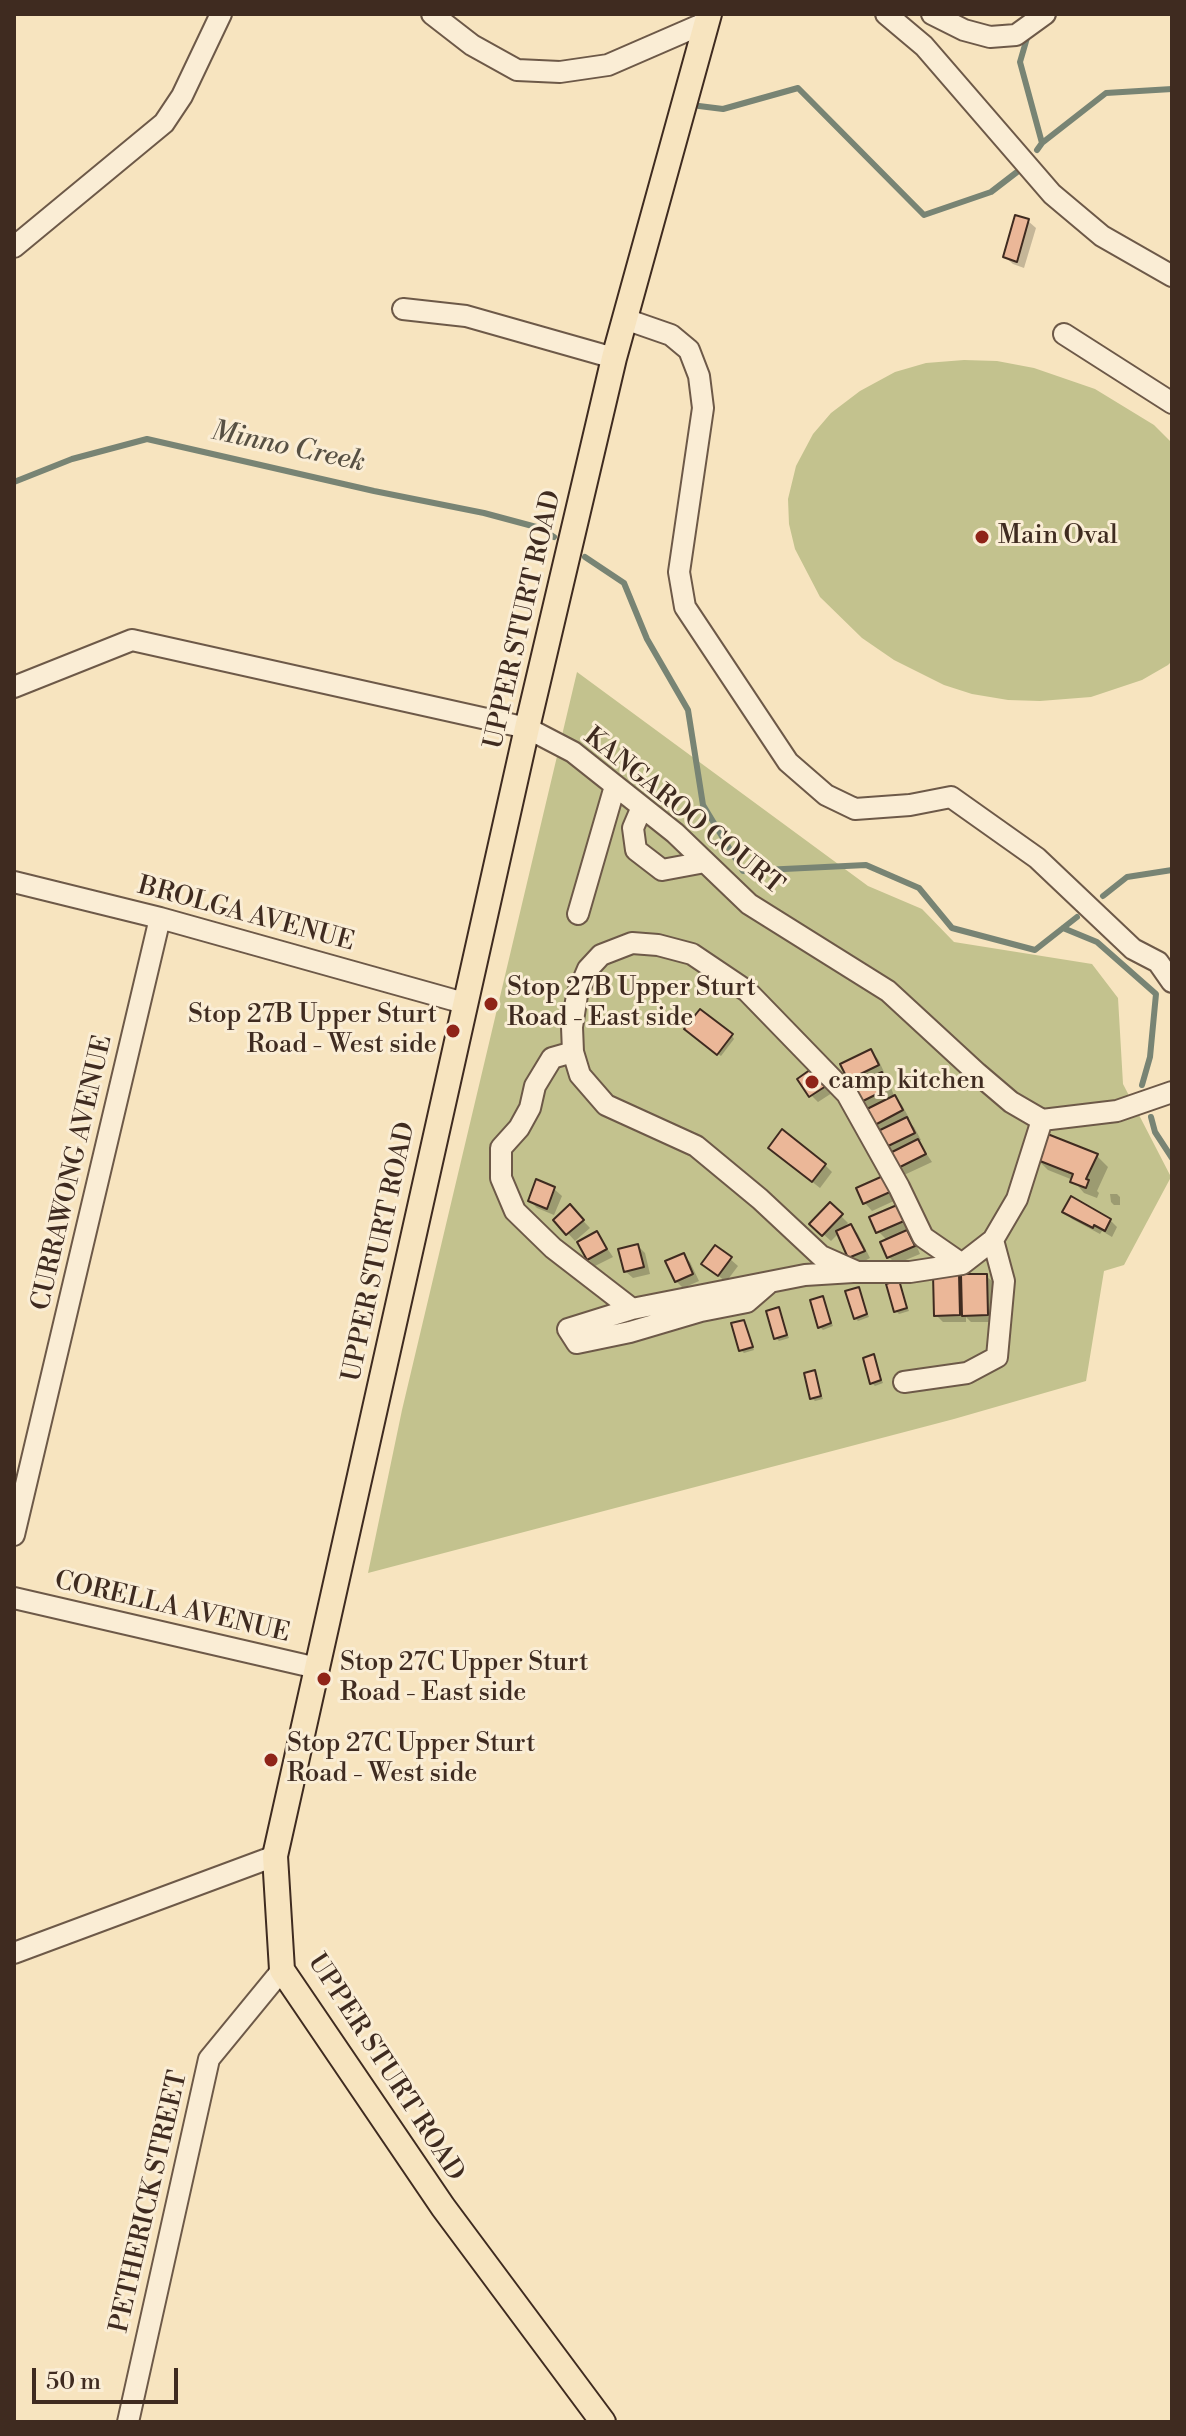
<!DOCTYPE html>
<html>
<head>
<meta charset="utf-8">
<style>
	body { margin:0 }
	#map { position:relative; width:1186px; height:2436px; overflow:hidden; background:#f7e4bf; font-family:"Libre Bodoni",serif }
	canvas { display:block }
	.frame { position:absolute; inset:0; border:16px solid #3f2b20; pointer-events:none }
	.scale { position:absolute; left:32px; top:2368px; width:146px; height:36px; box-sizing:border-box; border:4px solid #3f2b20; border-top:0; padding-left:10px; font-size:24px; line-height:28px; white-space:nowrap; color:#3f2b20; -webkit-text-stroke:6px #faedd5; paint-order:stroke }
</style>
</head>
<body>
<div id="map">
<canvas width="1186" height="2436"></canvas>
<div class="frame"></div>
<div class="scale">50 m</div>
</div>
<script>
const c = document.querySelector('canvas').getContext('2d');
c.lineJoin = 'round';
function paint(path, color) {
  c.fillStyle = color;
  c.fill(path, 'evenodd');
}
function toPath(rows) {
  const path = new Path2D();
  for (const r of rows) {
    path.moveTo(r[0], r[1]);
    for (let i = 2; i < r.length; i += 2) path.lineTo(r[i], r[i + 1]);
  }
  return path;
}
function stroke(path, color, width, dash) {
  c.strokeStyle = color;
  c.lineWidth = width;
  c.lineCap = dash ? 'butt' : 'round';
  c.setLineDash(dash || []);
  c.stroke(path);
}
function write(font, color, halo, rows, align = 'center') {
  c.font = font + ' "Libre Bodoni",serif';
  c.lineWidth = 6;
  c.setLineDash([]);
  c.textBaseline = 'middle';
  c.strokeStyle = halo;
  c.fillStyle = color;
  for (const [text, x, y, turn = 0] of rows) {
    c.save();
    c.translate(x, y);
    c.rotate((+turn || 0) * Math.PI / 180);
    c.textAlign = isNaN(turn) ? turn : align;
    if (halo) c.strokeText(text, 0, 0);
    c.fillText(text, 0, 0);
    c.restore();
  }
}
paint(toPath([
	[964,360,997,361,1034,368,1095,389,1154,425,1172,443,1172,661,1168,665,1142,680,1091,697,1040,701,1008,700,972,694,944,685,894,660,862,638,820,597,795,549,789,524,788,499,796,466,813,434,831,413,860,391,895,372,926,363],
	[577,672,868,886,922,909,954,942,1092,964,1118,998,1123,1084,1171,1177,1124,1265,1104,1271,1086,1381,954,1419,368,1573,402,1410]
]), '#c3c28e');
paint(toPath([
	[1028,221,1036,228,1024,268,1013,264,1005,257],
	[689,1032,732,1036,734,1039,721,1056],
	[871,1052,878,1059,884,1072,881,1074,889,1082,894,1096,902,1105,909,1118,906,1119,914,1127,921,1140,918,1141,932,1162,904,1175,897,1168,893,1153,886,1147,882,1132,874,1124,869,1110,861,1101,857,1086,850,1079],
	[821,1077,832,1093,818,1102,811,1095],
	[778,1155,825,1165,832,1172,820,1188],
	[1097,1156,1108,1167,1097,1191,1099,1193,1097,1198,1084,1193,1073,1180,1048,1170,1037,1159],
	[883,1179,896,1200,872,1211,865,1203,859,1189],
	[537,1182,554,1189,562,1196,554,1215,537,1208,530,1201],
	[1110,1194,1117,1194,1120,1197,1120,1205,1114,1205,1111,1202],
	[830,1205,848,1223,841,1231,851,1226,858,1234,870,1258,857,1265,850,1257,839,1233,831,1241,812,1224],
	[570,1207,590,1228,575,1241,556,1220],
	[1065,1211,1110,1220,1117,1227,1112,1237,1102,1231,1100,1234,1072,1219],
	[903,1214,909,1228,905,1230,914,1240,920,1254,896,1264,889,1257,883,1243,888,1241,878,1231],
	[597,1233,613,1257,595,1266,588,1259],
	[638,1246,645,1253,650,1274,633,1278,625,1271],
	[683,1255,690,1262,699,1281,683,1288,676,1281],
	[730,1259,738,1266,726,1282,704,1264],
	[958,1276,963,1281,986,1276,994,1283,994,1322,971,1322,966,1317,966,1322,943,1322,936,1315],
	[898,1283,909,1311,899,1314,896,1311],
	[858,1289,869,1317,858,1321,855,1318],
	[823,1298,833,1326,823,1330,820,1327],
	[778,1310,789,1338,779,1341,776,1338],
	[744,1322,754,1350,744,1353,741,1350],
	[873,1357,883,1383,875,1386,872,1383],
	[814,1372,823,1399,815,1401,812,1398]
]), '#0003');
stroke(toPath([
	[1027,38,1020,62,1042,143,1037,150],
	[699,106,723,109,798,88,924,215,991,192,1017,172],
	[1042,143,1106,93,1172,89],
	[14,482,72,459,147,439,374,491,484,513,540,528,554,537],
	[585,557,624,583,647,639,688,710,703,805,743,871,866,865,919,888,952,928,1035,950,1077,917],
	[1103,896,1127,877,1172,870],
	[1063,928,1097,942,1156,994,1150,1057,1142,1085],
	[1151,1117,1155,1132,1172,1158]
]), '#788474', 6);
const building = toPath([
	[1015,215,1029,219,1017,262,1003,257,1015,215],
	[700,1009,733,1034,717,1055,684,1029,700,1009],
	[871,1049,879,1065,848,1080,840,1064,871,1049],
	[814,1067,826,1086,809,1097,797,1079,814,1067],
	[882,1072,889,1088,859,1103,851,1087,882,1072],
	[895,1095,903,1110,873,1126,865,1110,895,1095],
	[907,1117,915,1133,884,1148,876,1132,907,1117],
	[782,1129,826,1164,812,1182,768,1148,782,1129],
	[1045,1133,1098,1154,1086,1179,1089,1180,1086,1188,1070,1182,1073,1174,1035,1159,1045,1133],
	[918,1139,926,1154,896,1169,888,1154,918,1139],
	[883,1176,890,1192,863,1204,856,1188,883,1176],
	[536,1179,555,1187,547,1209,528,1201,536,1179],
	[1071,1196,1111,1219,1105,1231,1094,1225,1093,1228,1062,1212,1071,1196],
	[830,1202,843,1214,822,1236,809,1224,830,1202],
	[570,1204,584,1220,566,1235,553,1220,570,1204],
	[897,1205,904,1221,876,1233,869,1217,897,1205],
	[851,1224,865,1251,848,1258,836,1231,851,1224],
	[907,1230,915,1246,887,1258,880,1242,907,1230],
	[597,1231,607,1249,587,1260,577,1242,597,1231],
	[638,1244,644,1267,624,1272,618,1249,638,1244],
	[715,1245,732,1257,718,1276,701,1264,715,1245],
	[684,1253,693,1274,675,1282,665,1261,684,1253],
	[933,1274,959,1274,960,1315,934,1316,933,1274],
	[961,1274,987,1274,988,1315,962,1316,961,1274],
	[899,1280,907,1308,894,1312,886,1284,899,1280],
	[859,1287,867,1314,854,1319,845,1291,859,1287],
	[823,1296,831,1323,818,1328,810,1300,823,1296],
	[779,1307,787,1335,774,1339,766,1311,779,1307],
	[744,1320,753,1347,739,1351,731,1323,744,1320],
	[874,1354,881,1380,870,1384,863,1358,874,1354],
	[815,1370,821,1396,810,1399,804,1373,815,1370]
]);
paint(building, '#ebb798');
stroke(building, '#3f2b20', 2);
const minor = toPath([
	[432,14,472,45,517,70,560,72,608,65,707,22],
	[886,14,924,46,1052,194,1102,236,1172,276],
	[932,14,964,30,990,37,1016,35,1045,14],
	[14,247,164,123,182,96,221,14],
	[403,309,466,316,614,358],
	[625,319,671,335,689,350,699,376,703,408,679,572,685,607,788,762,826,795,855,809,910,805,951,797,1037,858,1133,949,1158,962,1172,982],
	[1064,334,1172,403],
	[14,687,132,640,527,728,573,752,675,833,749,904,888,991,977,1073,1011,1102,1042,1120],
	[642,807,633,828,636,850,662,870,705,862],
	[14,882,160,918,464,1003],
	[578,914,615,786],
	[573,1052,552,1058,535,1086,530,1108,519,1128,501,1148,501,1178,515,1211,553,1248,632,1309],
	[1042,1120,1117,1111,1172,1092],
	[962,1264,923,1237,899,1187,847,1094,747,991,692,954,658,945,632,943,601,955,588,969,577,995,572,1027,573,1052,580,1075,606,1105,696,1146,760,1199,821,1256,857,1272,910,1272,962,1264,993,1240,1017,1199,1042,1120],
	[769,1283,747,1302,701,1311,630,1332,577,1343,568,1329,632,1309,805,1275,853,1272],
	[904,1382,967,1373,997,1357,1004,1281,993,1240],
	[14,1535,160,918],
	[14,1598,317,1668],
	[14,1953,275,1856],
	[128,2422,209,2059,282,1970]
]);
const major = toPath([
	[603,2422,443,2207,282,1970,275,1856,527,728,614,358,709,14]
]);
stroke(minor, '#6d5948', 24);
stroke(major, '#3f2b20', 28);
stroke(minor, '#faedd5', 20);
stroke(major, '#f7e4bf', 24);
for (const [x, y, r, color] of [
	[982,537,8,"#8f2418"],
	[491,1004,8,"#8f2418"],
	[453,1031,8,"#8f2418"],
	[812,1082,8,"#8f2418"],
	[324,1679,8,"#8f2418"],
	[271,1760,8,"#8f2418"]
]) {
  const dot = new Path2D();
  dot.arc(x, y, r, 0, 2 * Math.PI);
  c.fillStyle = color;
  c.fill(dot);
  stroke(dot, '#faedd5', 3);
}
write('26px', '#3f2b20', '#faedd5', [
	["Main Oval",998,537],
	["Stop 27B Upper Sturt",507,989],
	["Road - East side",507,1019],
	["Stop 27B Upper Sturt",437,1016,"right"],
	["Road - West side",437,1046,"right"],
	["camp kitchen",828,1082],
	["Stop 27C Upper Sturt",340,1664],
	["Road - East side",340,1694],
	["Stop 27C Upper Sturt",287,1745],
	["Road - West side",287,1775]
], 'left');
write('26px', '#3f2b20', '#faedd5', [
	["UPPER STURT ROAD",524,620,-77],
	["KANGAROO COURT",683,812,39],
	["BROLGA AVENUE",246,915,15],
	["CURRAWONG AVENUE",73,1173,-77],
	["UPPER STURT ROAD",380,1252,-78],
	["CORELLA AVENUE",172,1608,13],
	["UPPER STURT ROAD",385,2068,57],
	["PETHERICK STREET",150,2202,-77]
]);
write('italic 28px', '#575043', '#faedd5', [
	["Minno Creek",288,448,12]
]);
</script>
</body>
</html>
